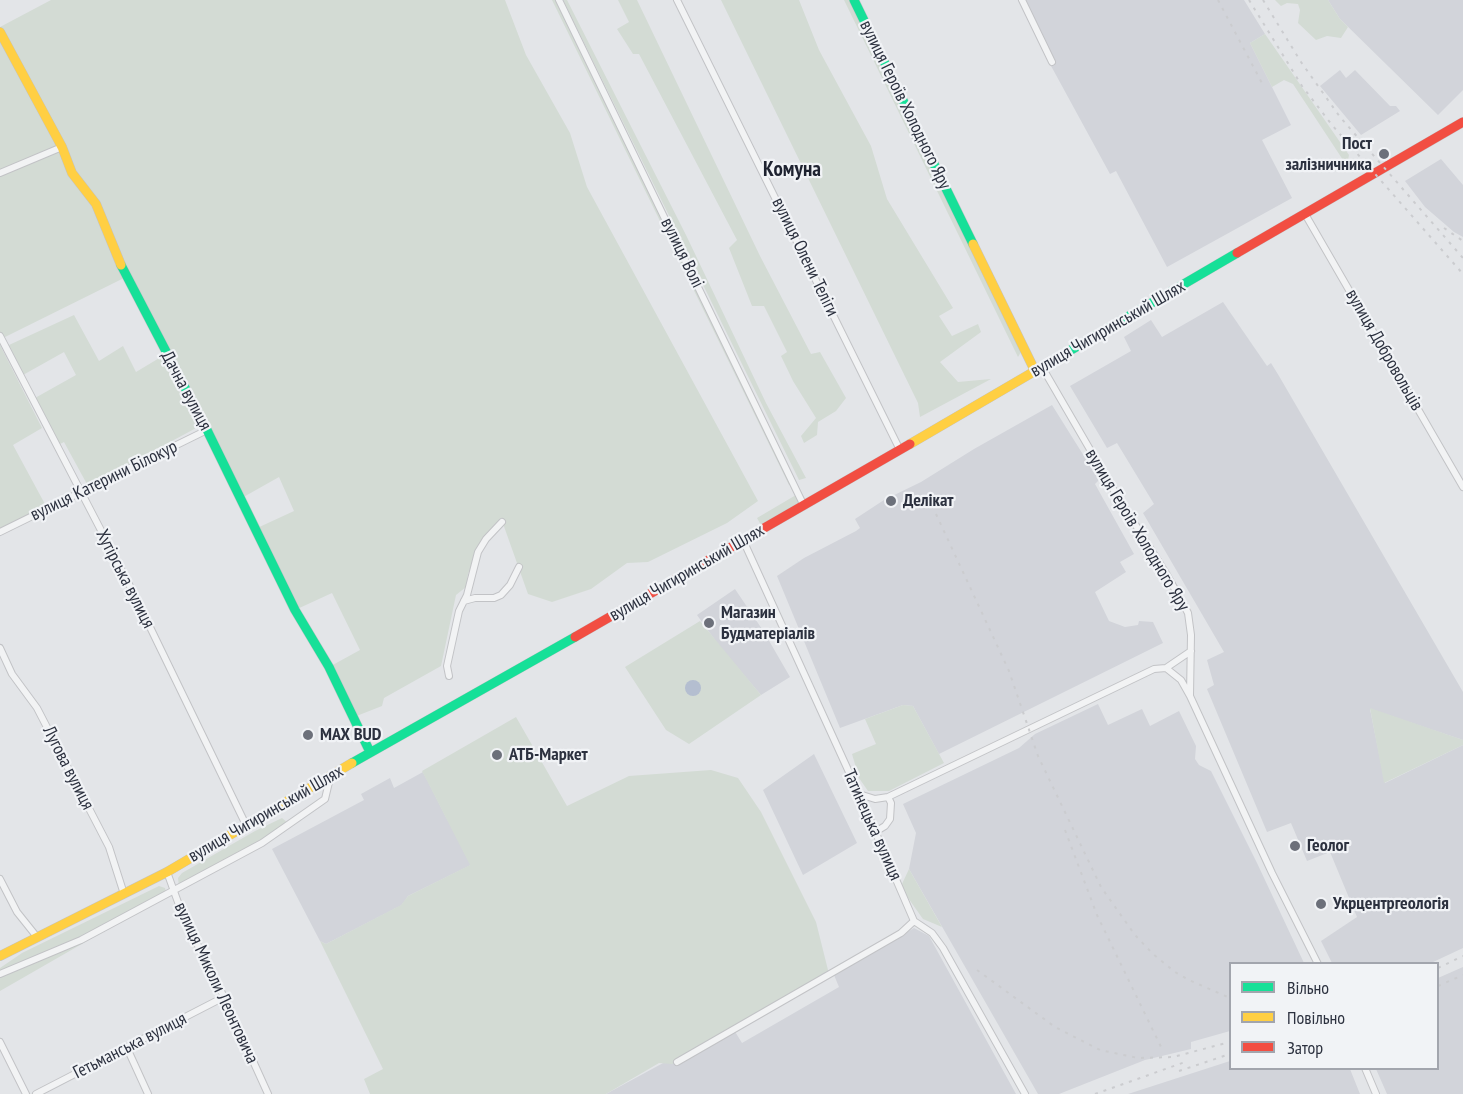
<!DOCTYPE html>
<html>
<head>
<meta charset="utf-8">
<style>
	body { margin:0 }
	#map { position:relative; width:1463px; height:1094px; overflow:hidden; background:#e3e5e8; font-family:"PT Sans Narrow",sans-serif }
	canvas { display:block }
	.legend { position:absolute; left:1229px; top:962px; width:210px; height:108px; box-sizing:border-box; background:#f1f3f6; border:2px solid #a2a5ad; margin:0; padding:8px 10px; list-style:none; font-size:18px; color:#2c313f }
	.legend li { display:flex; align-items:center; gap:12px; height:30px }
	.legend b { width:30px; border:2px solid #a2a5ad }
</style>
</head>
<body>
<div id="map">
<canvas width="1463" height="1094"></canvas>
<ul class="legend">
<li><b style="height:8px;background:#16e098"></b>Вільно</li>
<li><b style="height:8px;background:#ffcf43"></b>Повільно</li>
<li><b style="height:8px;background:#f24e42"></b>Затор</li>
</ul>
</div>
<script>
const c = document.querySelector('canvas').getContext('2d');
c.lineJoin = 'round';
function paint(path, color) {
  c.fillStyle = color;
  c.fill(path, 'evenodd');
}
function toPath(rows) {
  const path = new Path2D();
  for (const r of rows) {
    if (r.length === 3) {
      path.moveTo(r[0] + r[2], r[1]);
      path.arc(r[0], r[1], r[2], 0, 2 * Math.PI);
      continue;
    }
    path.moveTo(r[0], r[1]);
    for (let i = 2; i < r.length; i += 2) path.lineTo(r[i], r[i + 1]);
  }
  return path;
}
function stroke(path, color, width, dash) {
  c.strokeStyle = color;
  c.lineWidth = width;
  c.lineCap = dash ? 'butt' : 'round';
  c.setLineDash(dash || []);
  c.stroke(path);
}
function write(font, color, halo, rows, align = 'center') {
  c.font = font + ' "PT Sans Narrow",sans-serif';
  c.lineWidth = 4.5;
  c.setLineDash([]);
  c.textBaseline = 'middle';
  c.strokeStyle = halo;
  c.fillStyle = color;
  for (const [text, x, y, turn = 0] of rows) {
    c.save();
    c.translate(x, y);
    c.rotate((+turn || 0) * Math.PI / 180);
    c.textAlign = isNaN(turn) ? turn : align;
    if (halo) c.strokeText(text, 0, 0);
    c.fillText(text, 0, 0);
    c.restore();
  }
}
paint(toPath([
	[1025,0,1244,0,1265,34,1250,43,1291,125,1262,140,1292,198,1167,267,1116,171,1110,174,1050,64,1055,60,1025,3],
	[1328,0,1463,0,1463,90,1438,115,1340,19],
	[1340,70,1346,78,1355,70,1390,106,1396,106,1400,111,1361,135,1320,86],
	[1441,159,1463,185,1463,237,1454,232,1425,207,1405,181],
	[1223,302,1267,366,1271,363,1279,376,1463,692,1463,740,1370,709,1385,783,1463,745,1463,948,1431,963,1332,963,1321,941,1357,917,1330,852,1307,861,1291,823,1267,832,1207,689,1214,685,1207,660,1224,652,1143,513,1154,504,1117,443,1107,448,1070,386,1131,351,1124,337,1151,320,1162,337],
	[1052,405,1099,480,1095,484,1134,554,1120,562,1126,572,1095,592,1109,621,1125,627,1138,625,1139,621,1153,622,1163,643,939,754,913,706,903,705,840,728,777,576,804,558,856,531,860,528,855,519,884,500,921,482,974,449],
	[735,589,764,632,790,677,761,695,719,646,697,615],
	[1098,704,1108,725,1142,709,1150,726,1179,711,1196,746,1195,759,1199,765,1211,771,1257,863,1304,963,1230,964,1230,1031,1191,1042,1191,1049,1145,1060,1059,1094,1038,1094,909,869,916,833,903,804,1019,748,1035,734],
	[814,754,857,843,803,875,763,790],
	[423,772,471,865,408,896,402,905,326,944,320,941,272,849,364,800,361,794,390,778,394,788],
	[914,928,929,936,1016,1094,606,1094,665,1062,734,1030,742,1043,839,987,834,975],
	[1463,967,1463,1094,1387,1094,1376,1069,1438,1068,1438,978],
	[1230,1061,1230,1068,1350,1069,1360,1094,1128,1094]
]), '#d2d4da');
paint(toPath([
	[51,0,505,0,526,55,570,133,587,187,758,501,727,523,648,562,627,563,591,589,552,602,528,594,501,518,481,540,468,574,466,587,456,595,441,666,384,698,382,706,354,717,329,667,360,650,332,593,295,610,255,529,294,511,279,477,240,499,126,277,1,339,0,336,0,27],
	[552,0,557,0,792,484,789,485],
	[563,0,567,0,686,235,766,403,806,478,799,480],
	[618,0,637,0,760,256,811,354,820,352,846,398,836,411,818,422,817,435,804,443,801,436,816,418,793,381,781,356,787,352,764,306,752,306,729,248,737,240,639,54,633,54,617,29,629,22],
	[721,0,799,0,819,50,871,146,887,199,953,308,939,316,952,336,978,324,981,332,940,362,958,382,991,379,920,417,918,403],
	[844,0,850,0,1021,352,1018,357],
	[1275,0,1328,0,1340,19,1348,27,1341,38,1327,36,1316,40,1298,23,1300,10,1298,4,1287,3,1281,6],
	[1265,34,1349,155,1348,160,1343,160,1293,84,1284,80,1272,87,1250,43],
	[74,315,99,361,123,346,136,372,161,357,198,427,88,486,64,442,58,445,35,398,76,375,64,352,23,375,9,345],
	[0,345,42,428,13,445,46,506,0,530],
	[796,495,801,505,762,527,757,518],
	[700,621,761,695,689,744,666,730,625,667],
	[903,705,913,706,944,763,889,791,868,791,859,778,852,754,876,744,865,719],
	[1370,708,1463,740,1463,745,1384,783],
	[516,717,567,806,629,776,711,770,738,778,761,812,816,922,829,974,677,1062,672,1064,659,1063,606,1094,370,1094,364,1079,383,1069,320,941,326,944,401,905,408,896,470,865,422,771],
	[282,818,288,823,281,830,179,887,178,878,182,873,255,831],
	[909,869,942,927,923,919,906,895,902,884],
	[159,886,165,888,167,895,0,991,0,968,22,953]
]), '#d3dbd4');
paint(toPath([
	[693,688,8]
]), '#b4bed0');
const street = toPath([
	[559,0,804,506],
	[677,0,900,450],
	[1022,0,1052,62],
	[0,173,62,147],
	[1305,214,1463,487],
	[0,336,132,590,246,825],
	[1042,367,1113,489,1167,575,1188,613,1191,635,1190,695],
	[0,532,207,430],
	[743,540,859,794,914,921,932,933,943,948,1025,1094],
	[464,601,475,598,494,598,501,595,510,585,519,567],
	[0,648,12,674,37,708,109,847,124,894],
	[1166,668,1191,651],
	[449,676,447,666,459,611,467,595,478,552,486,539,502,522],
	[859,794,875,799,888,797,1154,669,1166,668,1181,680,1190,696,1272,873,1318,964],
	[875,832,885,826,890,819,891,803,888,797],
	[167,872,183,916,224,997,268,1094],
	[0,879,17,912,37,937],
	[0,974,81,940,262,843,325,799,330,778],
	[0,1042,26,1094],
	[127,1048,148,1094],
	[677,1062,901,933,914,921],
	[1365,1068,1376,1094],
	[36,1094,224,997]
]);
const fast = toPath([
	[854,0,973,244],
	[121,265,207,430,295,610,329,667,370,752],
	[1035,371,1237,253],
	[352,763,575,637]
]);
const slow = toPath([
	[0,32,62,147,72,173,96,204,121,265],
	[910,444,1035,371,973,244],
	[0,956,167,872,352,763]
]);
const jam = toPath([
	[1237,253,1463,122],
	[575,637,910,444]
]);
stroke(street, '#c2c3c6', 8);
stroke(fast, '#c2c3c6', 10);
stroke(slow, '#c2c3c6', 10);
stroke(jam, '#c2c3c6', 10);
stroke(street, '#f2f3f4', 6);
stroke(fast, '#16e098', 9);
stroke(slow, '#ffcf43', 9);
stroke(jam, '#f24e42', 9);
stroke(toPath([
	[1218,0,1263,85],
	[1249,0,1302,86,1332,125,1463,274],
	[1263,0,1301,62,1340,117,1463,258],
	[1444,228,1463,241],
	[936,514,1009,671,1038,756,1101,887,1135,935,1153,954,1175,972,1189,980,1230,998],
	[1065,830,1097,915,1163,1051],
	[1438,968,1463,956],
	[977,970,1055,1027,1100,1050,1138,1058,1173,1057,1230,1042],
	[1438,986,1463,975],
	[1179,1071,1230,1054],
	[1095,1094,1188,1061]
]), '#cbcccf', 2, [3, 6]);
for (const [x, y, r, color] of [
	[1384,154,6,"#6c707a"],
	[891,501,6,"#6c707a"],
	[709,623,6,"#6c707a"],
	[308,735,6,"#6c707a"],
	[497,755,6,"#6c707a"],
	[1295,846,6,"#6c707a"],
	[1321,904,6,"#6c707a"]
]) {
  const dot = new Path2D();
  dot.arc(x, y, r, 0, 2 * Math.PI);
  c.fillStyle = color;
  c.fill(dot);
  stroke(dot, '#f1f3f6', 2);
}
write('18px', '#2c313f', '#f1f3f6', [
	["вулиця Героїв Холодного Яру",905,105,64],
	["вулиця Волі",682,253,64],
	["вулиця Олени Теліги",805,257,64],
	["вулиця Чигиринський Шлях",1108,329,-30],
	["вулиця Добровольців",1384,350,60],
	["Дачна вулиця",186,391,62],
	["вулиця Катерини Білокур",104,481,-26],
	["вулиця Героїв Холодного Яру",1137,530,59],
	["вулиця Чигиринський Шлях",687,573,-30],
	["Хутірська вулиця",125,579,63],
	["Лугова вулиця",68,768,63],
	["вулиця Чигиринський Шлях",266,814,-30],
	["Татинецька вулиця",872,825,66],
	["вулиця Миколи Леонтовича",216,983,65],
	["Гетьманська вулиця",130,1046,-27]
]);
write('bold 18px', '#2c313f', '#f1f3f6', [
	["Пост",1372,144,"right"],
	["залізничника",1372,165,"right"],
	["Делікат",903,501],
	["Магазин",721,613],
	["Будматеріалів",721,634],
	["MAX BUD",320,735],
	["АТБ-Маркет",509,755],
	["Геолог",1307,846],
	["Укрцентргеологія",1333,904]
], 'left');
write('bold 21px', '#1e2230', '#f1f3f6', [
	["Комуна",792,170]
]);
</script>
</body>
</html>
